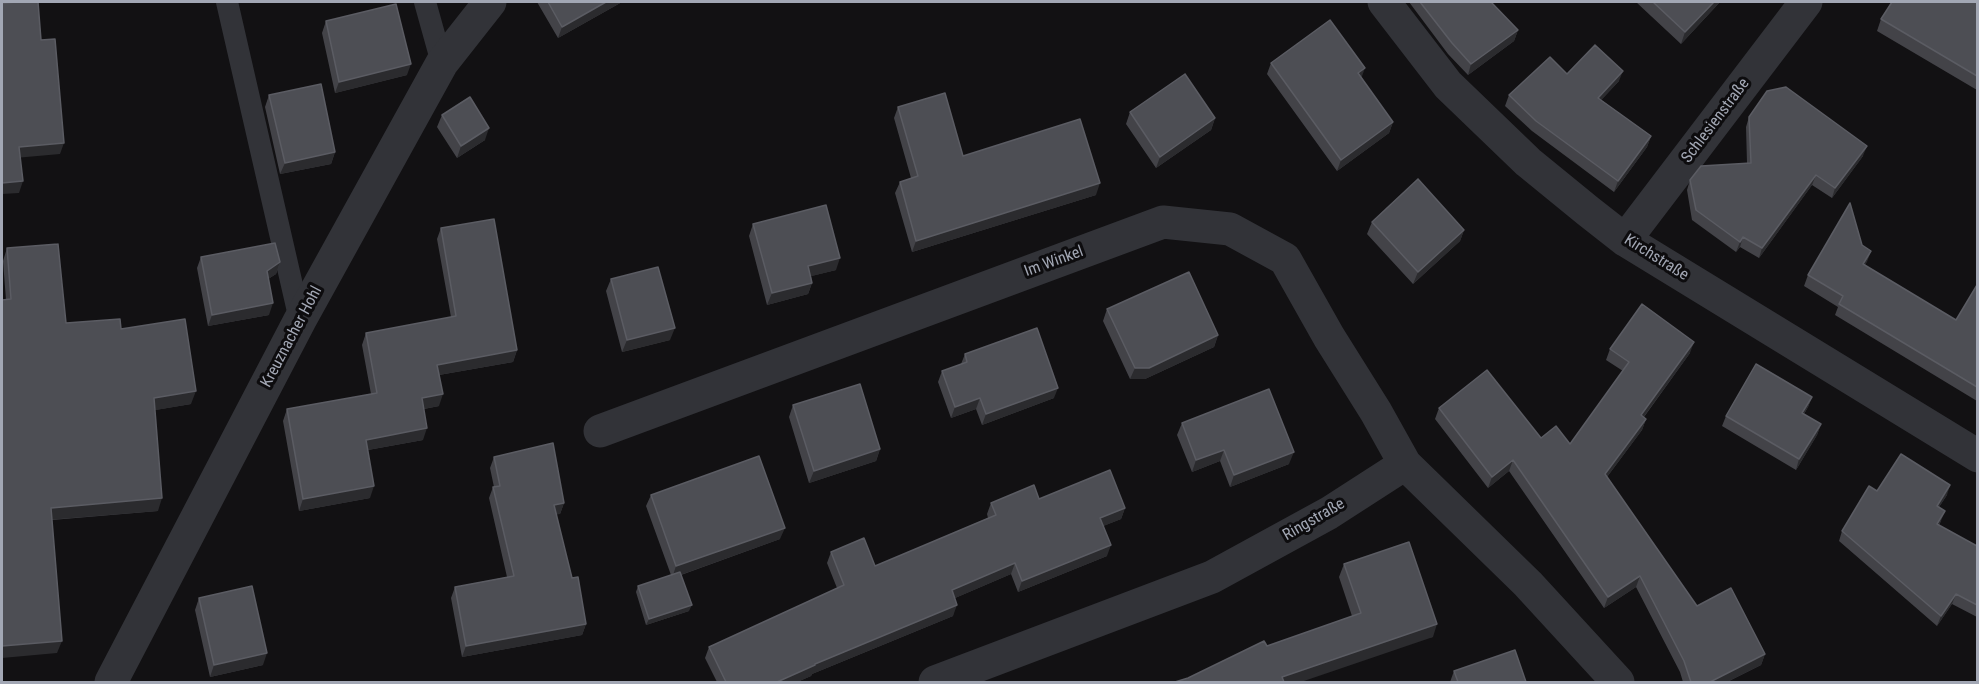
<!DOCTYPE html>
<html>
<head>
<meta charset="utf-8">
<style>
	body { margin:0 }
	#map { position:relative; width:1979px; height:684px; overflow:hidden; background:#121113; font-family:"Roboto Condensed",sans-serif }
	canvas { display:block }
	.frame { position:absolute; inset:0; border:3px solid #a2a7b4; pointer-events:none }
</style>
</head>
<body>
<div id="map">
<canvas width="1979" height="684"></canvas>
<div class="frame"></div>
</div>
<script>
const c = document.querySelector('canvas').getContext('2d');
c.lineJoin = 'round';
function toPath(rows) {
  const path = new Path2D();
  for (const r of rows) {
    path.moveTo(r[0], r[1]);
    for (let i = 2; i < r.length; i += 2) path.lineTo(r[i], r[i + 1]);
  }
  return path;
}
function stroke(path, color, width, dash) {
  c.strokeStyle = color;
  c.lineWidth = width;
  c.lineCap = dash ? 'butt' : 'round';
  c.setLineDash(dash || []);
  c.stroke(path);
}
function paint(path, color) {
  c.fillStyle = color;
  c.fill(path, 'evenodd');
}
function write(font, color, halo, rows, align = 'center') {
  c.font = font + ' "Roboto Condensed",sans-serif';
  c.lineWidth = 6;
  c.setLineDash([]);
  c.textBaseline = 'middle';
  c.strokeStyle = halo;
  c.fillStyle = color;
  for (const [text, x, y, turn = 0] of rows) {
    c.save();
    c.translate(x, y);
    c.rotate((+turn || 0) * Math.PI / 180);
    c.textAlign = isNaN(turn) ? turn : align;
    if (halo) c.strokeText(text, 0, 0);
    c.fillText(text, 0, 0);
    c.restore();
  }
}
stroke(toPath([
	[227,2,300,320],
	[425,2,442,63]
]), '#323338', 22);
stroke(toPath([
	[1384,2,1448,85,1528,162,1588,211,1625,240,1978,456],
	[1625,240,1806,2],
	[600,431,1163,222,1230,229,1285,259,1329,337,1376,412,1405,464],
	[111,682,300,320,442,63,490,2],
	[935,682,1212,577,1329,513,1405,464,1528,584,1618,682]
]), '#323338', 33);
paint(toPath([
	[537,2,622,2,558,38],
	[1409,2,1491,2,1518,30,1514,41,1468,75,1448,54],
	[1636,2,1720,2,1681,44],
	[1977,2,1977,90,1877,31,1881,19],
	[326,21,407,75,335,93,322,33],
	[1271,63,1361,78,1393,122,1389,133,1337,171,1267,74],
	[1567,74,1619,81,1601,100,1651,136,1647,147,1614,192,1532,131,1505,106,1509,95],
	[269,95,335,152,331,164,280,174,265,107],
	[898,107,963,156,1096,195,912,252,895,193,900,182,911,178,894,118],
	[1130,112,1215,118,1211,130,1156,168,1126,124],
	[442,115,485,140,457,158,437,127],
	[1749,117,1863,156,1832,198,1812,185,1759,258,1740,247,1736,252,1692,220,1687,190,1690,180,1747,163,1746,127],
	[1372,222,1464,230,1460,241,1413,284,1367,234],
	[753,224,836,270,811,276,812,283,808,294,767,305,749,236],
	[441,228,517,350,513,362,439,375,439,406,424,409,423,440,368,450,370,498,299,511,283,421,287,409,371,394,362,345,366,333,451,317,437,239],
	[1862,245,1871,251,1865,265,1956,320,1977,285,1977,401,1835,315,1838,307,1804,286,1808,275],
	[7,248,66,323,121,329,191,404,155,410,158,511,52,520,57,653,6,300,3,261],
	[201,257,280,262,276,274,268,279,269,315,208,326,197,268],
	[611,279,670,340,622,352,606,291],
	[1107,309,1218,335,1214,347,1145,379,1130,379,1103,321],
	[1610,349,1690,353,1644,417,1646,419,1642,430,1607,477,1697,606,1765,654,1761,665,1727,682,1683,682,1680,672,1636,587,1604,608,1509,471,1488,488,1435,419,1439,408,1541,438,1570,444,1623,371,1606,360],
	[965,354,1054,398,982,425,976,409,951,418,938,382,942,371,961,364],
	[1812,397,1808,407,1804,414,1821,424,1817,435,1796,470,1722,426,1726,416],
	[793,405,880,449,876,461,809,483,789,417],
	[1182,423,1289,464,1230,487,1220,461,1192,472,1177,435],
	[494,457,564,503,560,514,556,514,572,578,586,624,582,635,462,657,451,598,455,587,507,577,489,498,493,487,494,487,490,468],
	[1877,491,1947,495,1939,507,1941,521,1939,525,1977,546,1977,617,1952,604,1937,626,1839,541,1842,531],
	[651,495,780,539,681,575,689,611,646,625,636,592,638,586,671,575,646,506],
	[1039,499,1125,508,1121,519,1103,526,1107,556,1018,592,1011,574,955,598,953,616,812,674,811,676,797,682,717,682,705,658,709,647,837,588,827,563,831,552,875,566,988,518,987,514,991,503],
	[1344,564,1433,637,1188,678,1267,646,1352,616,1339,577],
	[199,598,263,665,210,677,195,610],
	[1454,671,1526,682,1450,682]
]), '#434348');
paint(toPath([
	[606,2,622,2,558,38,562,27],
	[1714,2,1720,2,1681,44,1685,32],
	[1518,30,1514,41,1468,75,1471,64],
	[411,64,407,75,335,93,339,82],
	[1365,68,1361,79,1358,73],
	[1623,71,1619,81,1594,108,1598,98],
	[1215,118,1211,130,1156,168,1160,157],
	[1393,122,1389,133,1337,171,1341,160],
	[489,128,485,140,457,158,461,146],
	[1651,136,1647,147,1614,192,1618,181],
	[64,143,60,154,15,158,19,147],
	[1867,146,1863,156,1832,198,1835,188],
	[335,152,331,164,280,174,285,163],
	[1816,175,1812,185,1759,258,1762,248],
	[23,181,19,193,2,194,2,183],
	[1100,183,1096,195,912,252,916,241],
	[1464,230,1460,241,1413,284,1418,272],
	[1743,237,1740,247,1736,252,1740,242],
	[1871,251,1867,262,1859,275,1863,264],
	[840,258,836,270,804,278,808,266],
	[280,262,276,274,262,283,267,271],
	[812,283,808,294,767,305,772,293],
	[273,303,269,315,208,326,212,315],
	[675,328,670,340,622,352,627,340],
	[1218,335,1214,347,1145,379,1130,379,1135,368],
	[1694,342,1690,353,1637,426,1641,415],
	[517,350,513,362,433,376,437,365],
	[1058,388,1054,398,982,425,986,414],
	[196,391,191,404,150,411,154,398],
	[443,394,439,406,418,410,422,398],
	[1812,397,1808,407,1798,424,1802,413],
	[980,398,976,409,951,418,955,407],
	[1646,419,1642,430,1601,485,1605,474],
	[1821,424,1817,435,1796,470,1799,459],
	[427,428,423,440,362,451,366,440],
	[880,449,876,461,809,483,814,471],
	[1224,450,1220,461,1192,472,1196,460],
	[1294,452,1289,464,1230,487,1234,475],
	[1513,460,1509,471,1488,488,1492,477],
	[1950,485,1947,495,1933,516,1937,506],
	[374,486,370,498,299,511,303,499],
	[162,498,158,511,47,520,51,508],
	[564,503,560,514,550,516,554,505],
	[1125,508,1121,519,1096,529,1100,518],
	[1945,511,1941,521,1933,534,1937,524],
	[785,528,780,539,672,578,676,566],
	[1111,545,1107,556,1018,592,1022,581],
	[1015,563,1011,574,948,601,952,590],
	[1640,576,1636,587,1604,608,1608,597],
	[1956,594,1952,604,1937,626,1941,616],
	[692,605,689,611,646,625,649,619],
	[957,605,953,616,812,674,811,676,797,682,777,682,815,664],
	[586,624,582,635,462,657,466,646],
	[1437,624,1433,637,1301,682,1280,682,1282,677],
	[62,641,57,653,2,658,2,646],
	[267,653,263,665,210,677,214,665],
	[1765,654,1761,665,1727,682,1710,682]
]), '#2b2b2e');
const building = toPath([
	[2,2,3,2,3,3,18,2,38,2,41,40,55,39,64,143,19,147,23,181,2,183,2,2],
	[548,2,606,2,562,27,548,2],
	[1420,2,1491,2,1518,30,1471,64,1452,43,1420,2],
	[1653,2,1714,2,1685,32,1653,2],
	[1892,2,1977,2,1977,76,1881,19,1892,2],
	[396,4,411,64,339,82,326,21,396,4],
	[1330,20,1365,68,1358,73,1393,122,1341,160,1271,63,1330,20],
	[1595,45,1623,71,1598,98,1651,136,1618,181,1536,121,1509,95,1550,57,1567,74,1595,45],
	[1185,74,1215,118,1160,157,1130,112,1185,74],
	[321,84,335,152,285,163,269,95,321,84],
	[1786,87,1867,146,1835,188,1816,175,1762,248,1743,237,1740,242,1696,210,1690,180,1701,166,1751,163,1749,117,1767,91,1786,87],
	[945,93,963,156,1080,119,1100,183,916,241,900,182,918,176,898,107,945,93],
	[470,97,489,128,461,146,442,115,470,97],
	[1418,179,1464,230,1418,272,1372,222,1418,179],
	[1850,203,1862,245,1871,251,1863,264,1956,320,1977,285,1977,387,1839,304,1843,296,1808,275,1850,203],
	[826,205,840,258,808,266,812,283,772,293,753,224,826,205],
	[494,219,517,350,437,365,443,394,422,398,427,428,366,440,374,486,303,499,287,409,377,393,366,333,456,316,441,228,494,219],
	[275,243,280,262,267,271,273,303,212,315,201,257,275,243],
	[58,244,66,323,120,319,121,329,185,319,196,391,154,398,162,498,51,508,62,641,2,646,2,300,11,299,7,248,58,244],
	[658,267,675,328,627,340,611,279,658,267],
	[1189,272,1218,335,1149,368,1135,368,1107,309,1189,272],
	[1642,304,1694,342,1641,415,1646,419,1605,474,1697,606,1731,588,1765,654,1710,682,1691,682,1684,661,1640,576,1608,597,1513,460,1492,477,1439,408,1487,370,1541,438,1556,426,1570,444,1629,362,1610,349,1642,304],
	[1037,328,1058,388,986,414,980,398,955,407,942,371,967,362,965,354,1037,328],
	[1756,364,1812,397,1802,413,1821,424,1799,459,1726,416,1756,364],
	[860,384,880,449,814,471,793,405,860,384],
	[1269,389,1294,452,1234,475,1224,450,1196,460,1182,423,1269,389],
	[553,443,564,503,554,505,572,578,578,577,586,624,466,646,455,587,514,576,493,487,500,486,494,457,553,443],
	[1901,454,1950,485,1937,506,1945,511,1937,524,1977,546,1977,605,1956,594,1941,616,1842,531,1869,486,1877,491,1901,454],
	[759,456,785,528,676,566,651,495,759,456],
	[1110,470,1125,508,1100,518,1111,545,1022,581,1015,563,952,590,957,605,815,664,815,665,777,682,726,682,709,647,844,585,831,552,864,538,875,566,996,515,991,503,1034,485,1039,499,1110,470],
	[1409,542,1437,624,1282,677,1284,682,1175,682,1188,678,1264,641,1267,646,1361,613,1344,564,1409,542],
	[680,572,692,605,649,619,638,586,680,572],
	[252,586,267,653,214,665,199,598,252,586],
	[1515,650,1526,682,1458,682,1454,671,1515,650]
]);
paint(building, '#4d4e54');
stroke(building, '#5b5c63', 1.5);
write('16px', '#a2a7b4', '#0d0c0e', [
	["Schlesienstraße",1716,121,-53],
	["Kirchstraße",1656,258,32],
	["Im Winkel",1054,262,-20],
	["Kreuznacher Hohl",292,337,-62],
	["Ringstraße",1314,520,-30]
]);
</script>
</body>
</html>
